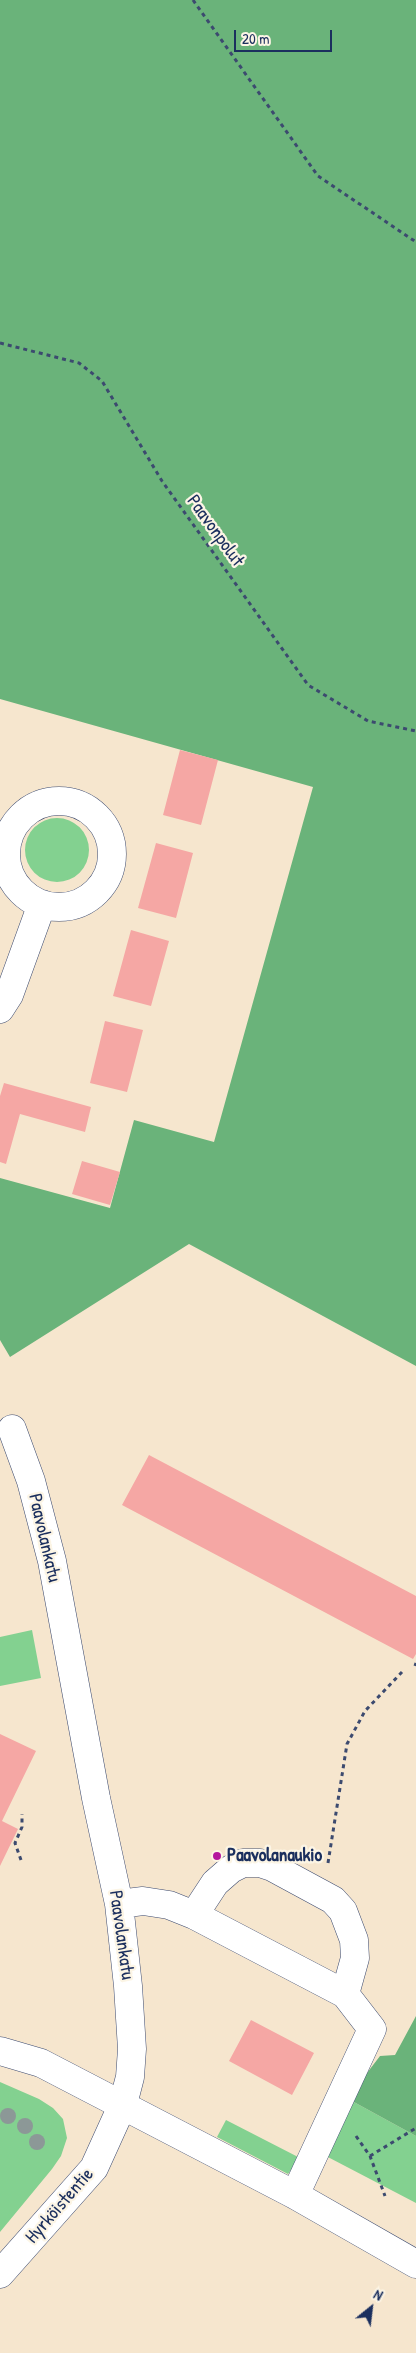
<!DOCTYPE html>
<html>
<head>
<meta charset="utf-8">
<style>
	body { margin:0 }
	#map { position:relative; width:416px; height:2353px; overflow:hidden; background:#f6e6ce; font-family:"Patrick Hand",sans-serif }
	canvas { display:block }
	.north { position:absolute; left:346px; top:2283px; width:50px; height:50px; -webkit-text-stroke:4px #fcf5e5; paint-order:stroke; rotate:29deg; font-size:14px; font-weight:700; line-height:20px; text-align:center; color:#1b2f5e }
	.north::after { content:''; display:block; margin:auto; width:18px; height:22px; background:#1b2f5e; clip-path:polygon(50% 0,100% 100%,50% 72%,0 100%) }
	.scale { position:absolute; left:234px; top:30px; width:98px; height:22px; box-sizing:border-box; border:2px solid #1b2f5e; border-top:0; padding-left:6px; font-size:15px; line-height:18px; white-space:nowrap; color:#1b2f5e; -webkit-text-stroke:4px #fcf5e5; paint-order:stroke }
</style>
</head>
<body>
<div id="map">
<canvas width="416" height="2353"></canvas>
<div class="north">N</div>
<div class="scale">20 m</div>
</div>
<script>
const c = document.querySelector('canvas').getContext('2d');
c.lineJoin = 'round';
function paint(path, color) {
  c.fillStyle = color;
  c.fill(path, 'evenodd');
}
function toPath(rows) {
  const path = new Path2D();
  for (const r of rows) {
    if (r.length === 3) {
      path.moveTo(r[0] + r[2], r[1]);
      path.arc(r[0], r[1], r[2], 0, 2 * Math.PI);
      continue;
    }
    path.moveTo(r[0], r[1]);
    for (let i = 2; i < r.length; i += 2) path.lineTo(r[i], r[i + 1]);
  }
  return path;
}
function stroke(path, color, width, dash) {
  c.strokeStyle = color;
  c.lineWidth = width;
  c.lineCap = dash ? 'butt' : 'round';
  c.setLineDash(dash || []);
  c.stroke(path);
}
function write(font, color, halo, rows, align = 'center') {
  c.font = font + ' "Patrick Hand",sans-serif';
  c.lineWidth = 4.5;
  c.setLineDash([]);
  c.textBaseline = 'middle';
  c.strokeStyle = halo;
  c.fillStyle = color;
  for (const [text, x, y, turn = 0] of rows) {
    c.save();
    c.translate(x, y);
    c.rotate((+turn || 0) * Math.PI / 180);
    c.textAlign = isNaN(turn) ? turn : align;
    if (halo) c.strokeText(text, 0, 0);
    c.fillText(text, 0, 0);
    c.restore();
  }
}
paint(toPath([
	[57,850,32],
	[32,1630,41,1678,0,1686,0,1637],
	[0,2082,39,2099,53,2108,63,2119,67,2138,61,2156,52,2169,0,2232],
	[352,2101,416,2136,416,2203,324,2155],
	[226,2120,300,2158,288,2174,217,2137]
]), '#83d190');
paint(toPath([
	[0,0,416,0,416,1366,189,1244,10,1357,0,1340,0,1178,110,1208,134,1120,214,1142,313,787,0,699],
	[416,2016,416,2136,352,2101,367,2073,380,2056,395,2055]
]), '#6ab37a');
paint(toPath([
	[180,750,218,760,201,825,163,815],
	[156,843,193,853,176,918,138,908],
	[131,930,169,941,151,1006,113,996],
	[105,1021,143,1030,127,1092,90,1083],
	[4,1083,91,1107,85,1132,20,1114,6,1164,0,1162,0,1096],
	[82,1161,120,1172,110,1205,72,1194],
	[149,1455,416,1596,416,1654,413,1659,122,1505],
	[0,1734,36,1751,2,1821,18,1829,0,1866],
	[251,2020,314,2053,292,2095,229,2061]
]), '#f5a7a4');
const minor = toPath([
	[59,854,53],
	[0,1009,9,995,42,904],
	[119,1904,143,1901,169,1905,194,1915,345,1994,372,2029,295,2195],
	[194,1915,215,1883,231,1869,243,1863,260,1863,272,1867,333,1900,343,1911,354,1940,355,1958,345,1994],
	[0,2051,41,2063,295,2195,416,2264],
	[0,2274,94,2168,123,2104,130,2077,132,2049,128,1986,119,1904,96,1798,52,1561,31,1481,12,1429]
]);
stroke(minor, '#3c4a6f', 29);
stroke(toPath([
	[193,0,318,176,416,242],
	[0,343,79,363,102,381,162,481,308,685,368,721,416,731],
	[415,1666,416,1663],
	[21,1860,15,1843,22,1827,22,1814],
	[328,1863,347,1744,365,1711,402,1672],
	[356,2136,370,2156,385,2196],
	[370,2156,416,2128]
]), '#3c4a6f', 3, [4, 4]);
stroke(minor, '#fff', 28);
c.fillStyle = '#8c9897';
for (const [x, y] of [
	[8,2116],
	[25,2126],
	[37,2142]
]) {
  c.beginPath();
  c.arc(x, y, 8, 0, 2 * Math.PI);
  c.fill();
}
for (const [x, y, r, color] of [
	[217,1856,5,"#b5179e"]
]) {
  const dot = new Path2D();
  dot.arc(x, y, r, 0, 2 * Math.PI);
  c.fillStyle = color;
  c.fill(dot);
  stroke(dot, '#fcf5e5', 2);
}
write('19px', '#1b2f5e', '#fcf5e5', [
	["Paavonpolut",215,531,54],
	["Paavolankatu",44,1538,77],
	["Paavolankatu",121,1935,82],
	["Hyrköistentie",60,2206,-49]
]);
write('bold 19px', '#1b2f5e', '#fcf5e5', [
	["Paavolanaukio",227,1856]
], 'left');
</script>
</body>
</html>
